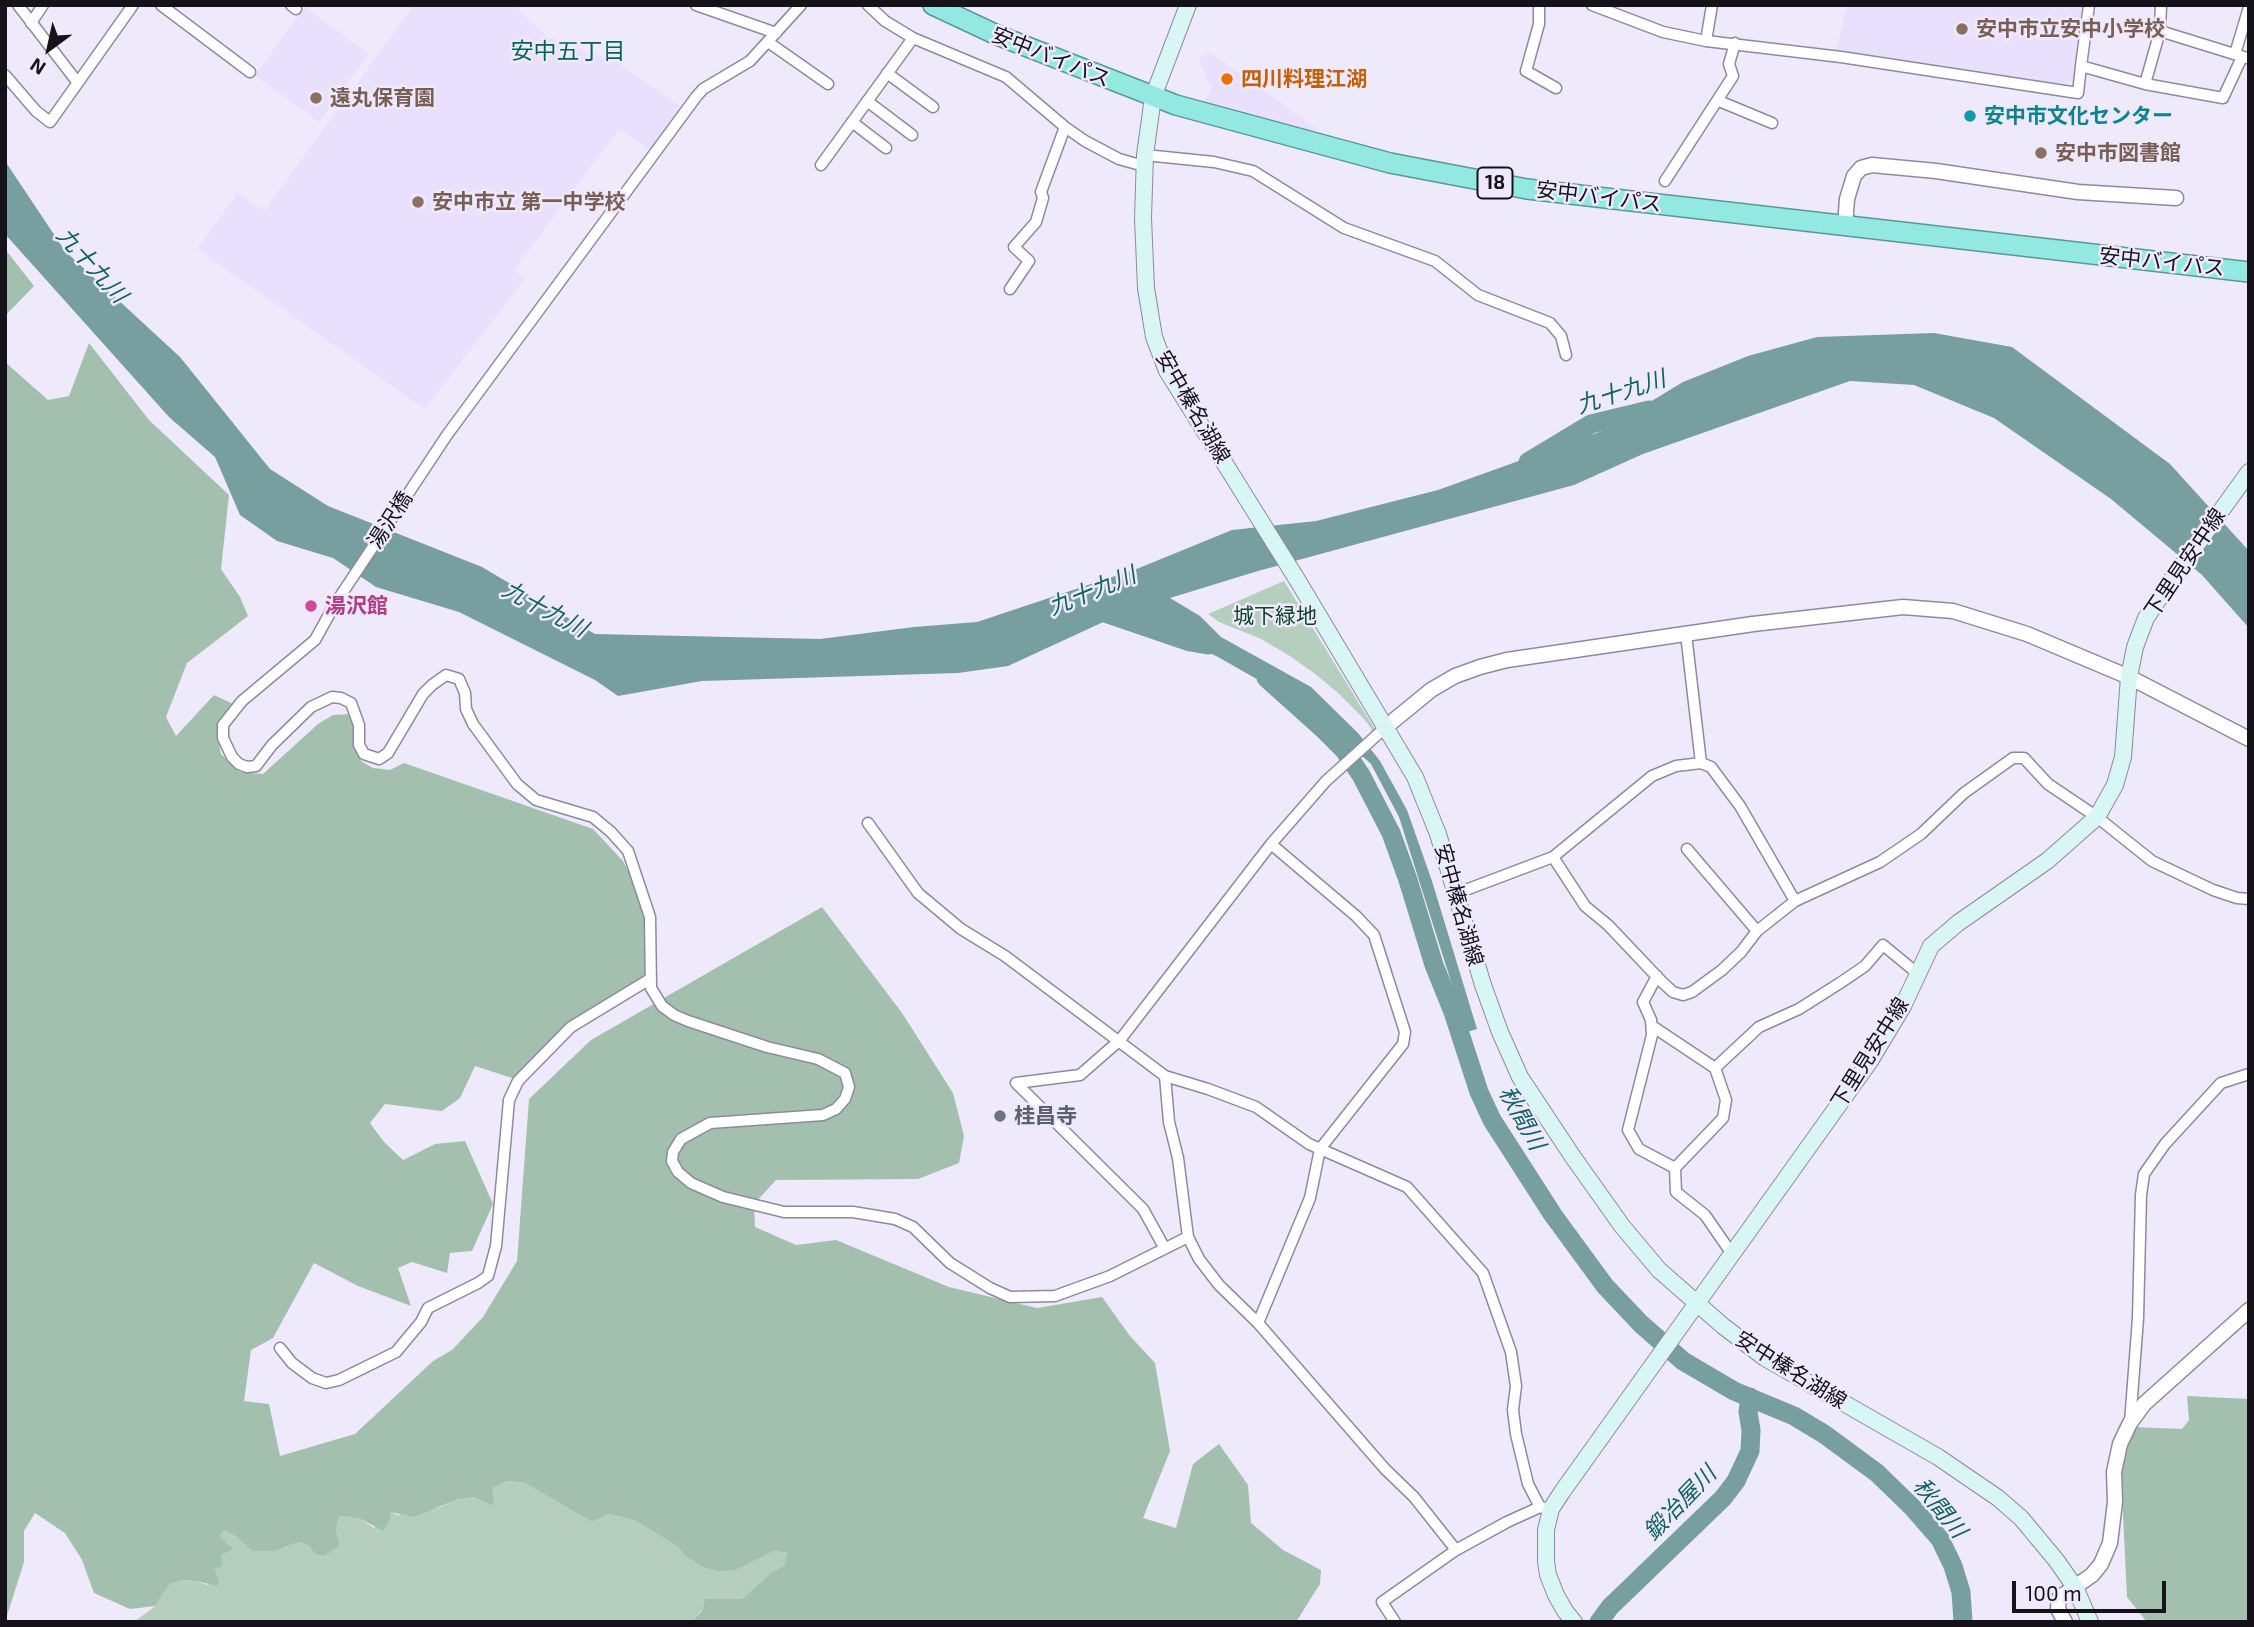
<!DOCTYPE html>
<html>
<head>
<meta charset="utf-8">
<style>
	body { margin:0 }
	#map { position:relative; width:2254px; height:1627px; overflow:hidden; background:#efe9fc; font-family:"Exo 2",sans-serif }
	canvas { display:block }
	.frame { position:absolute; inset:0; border:7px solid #15121a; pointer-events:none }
	.north { position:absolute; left:14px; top:14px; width:70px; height:70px; -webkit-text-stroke:5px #efe9fc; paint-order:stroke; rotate:213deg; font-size:19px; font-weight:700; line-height:28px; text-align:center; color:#15121a }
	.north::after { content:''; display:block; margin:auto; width:24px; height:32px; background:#15121a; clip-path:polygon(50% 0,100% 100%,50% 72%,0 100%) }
	.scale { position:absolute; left:2012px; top:1581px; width:154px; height:32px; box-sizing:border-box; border:4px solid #15121a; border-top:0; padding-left:9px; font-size:21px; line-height:24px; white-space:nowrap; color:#15121a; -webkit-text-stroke:5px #efe9fc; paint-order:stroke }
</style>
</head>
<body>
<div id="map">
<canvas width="2254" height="1627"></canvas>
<div class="frame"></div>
<div class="north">N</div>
<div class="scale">100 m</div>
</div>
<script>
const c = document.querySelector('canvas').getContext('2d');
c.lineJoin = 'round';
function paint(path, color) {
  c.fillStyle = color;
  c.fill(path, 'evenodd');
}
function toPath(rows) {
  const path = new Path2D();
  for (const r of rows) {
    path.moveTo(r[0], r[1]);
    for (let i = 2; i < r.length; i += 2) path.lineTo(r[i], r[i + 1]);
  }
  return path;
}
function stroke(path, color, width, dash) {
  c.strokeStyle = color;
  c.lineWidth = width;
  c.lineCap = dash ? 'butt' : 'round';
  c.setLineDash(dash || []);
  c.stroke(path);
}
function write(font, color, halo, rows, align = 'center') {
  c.font = font + ' "Exo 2","Noto Sans JP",sans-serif';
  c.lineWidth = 5;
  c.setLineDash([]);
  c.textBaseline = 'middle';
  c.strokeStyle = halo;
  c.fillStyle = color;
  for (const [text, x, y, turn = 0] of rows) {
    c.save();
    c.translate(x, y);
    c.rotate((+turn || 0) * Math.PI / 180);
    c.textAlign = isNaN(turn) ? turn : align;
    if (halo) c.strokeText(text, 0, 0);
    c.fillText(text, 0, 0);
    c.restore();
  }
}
paint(toPath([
	[414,5,514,5,547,37,613,60,684,109,653,152,619,129,514,270,525,279,425,409,197,249,238,193,264,211],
	[1847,5,2085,5,2076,79,2063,85,1836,52],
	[305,7,369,54,319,122,255,75],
	[1209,52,1318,129,1315,137,1204,103,1211,88,1198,59]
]), '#e9e0fe');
paint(toPath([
	[1284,581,1376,731,1372,734,1371,728,1363,718,1338,693,1314,673,1290,656,1259,638,1219,622,1208,614],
	[508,1481,525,1483,592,1522,609,1514,636,1521,678,1547,684,1555,702,1567,719,1572,736,1570,774,1551,788,1553,785,1566,772,1572,742,1599,705,1600,702,1610,694,1619,686,1622,134,1622,155,1606,170,1584,183,1580,196,1581,208,1585,214,1570,219,1536,224,1529,234,1535,252,1551,275,1551,299,1542,309,1546,315,1554,340,1545,336,1530,338,1520,341,1516,361,1519,374,1528,389,1511,397,1515,438,1508,456,1500,475,1497,494,1506,493,1488]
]), '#b5cebd');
paint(toPath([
	[5,249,34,286,5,316],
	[89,343,149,420,229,495,221,569,240,597,248,616,187,663,166,717,176,736,214,695,235,705,217,734,221,754,240,772,263,774,318,724,333,715,351,714,359,721,356,748,361,761,373,768,390,770,404,763,593,829,623,861,641,897,652,938,648,971,638,986,568,1034,515,1079,475,1066,460,1098,442,1111,385,1104,370,1123,384,1142,403,1160,435,1144,465,1141,493,1204,472,1251,450,1253,447,1273,412,1262,398,1268,411,1306,358,1286,314,1263,273,1338,251,1350,244,1401,269,1404,280,1456,355,1434,433,1361,452,1350,483,1317,517,1261,529,1099,591,1040,822,907,902,1013,953,1093,964,1136,959,1163,918,1179,776,1180,754,1204,755,1227,796,1245,836,1240,949,1287,1037,1308,1102,1297,1130,1336,1155,1363,1170,1451,1143,1518,1176,1528,1193,1464,1219,1444,1248,1485,1251,1523,1283,1550,1321,1570,1320,1584,1296,1622,686,1622,694,1619,702,1611,705,1599,742,1599,772,1572,784,1566,788,1553,774,1551,736,1570,719,1572,702,1567,684,1555,678,1547,636,1521,609,1514,592,1522,525,1483,508,1481,493,1488,494,1506,474,1497,456,1500,414,1517,390,1512,390,1519,383,1531,361,1519,341,1516,338,1520,336,1530,340,1545,324,1556,315,1554,309,1546,299,1542,275,1551,252,1551,234,1535,224,1530,219,1536,233,1549,221,1555,222,1566,214,1570,219,1580,217,1586,196,1581,183,1580,170,1584,155,1606,130,1609,94,1593,82,1560,65,1533,35,1513,24,1531,24,1562,5,1622,5,362,48,400,69,396],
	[2187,1396,2249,1399,2249,1622,2147,1622,2127,1597,2121,1473,2126,1446,2133,1427,2182,1429,2189,1420]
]), '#a2c0ad');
paint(toPath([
	[5,161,65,251,180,357,270,469,328,506,482,567,595,634,820,639,914,627,977,622,1139,568,1232,530,1316,521,1438,490,1602,431,1683,382,1748,356,1817,337,1934,333,2012,347,2170,464,2249,551,2249,628,2202,575,2111,499,1994,418,1914,385,1850,381,1643,454,1574,485,1258,571,1170,598,1200,616,1221,637,1311,687,1358,733,1380,761,1407,810,1432,881,1477,1029,1467,1032,1399,817,1371,764,1313,711,1218,657,1125,612,1008,666,958,673,702,681,618,696,595,680,459,612,376,587,333,558,277,541,240,515,215,457,169,417,5,234]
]), '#789f9f');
stroke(toPath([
	[1528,462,1591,424,1649,410],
	[1102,612,1190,642,1208,645],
	[1266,678,1324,730,1344,750,1361,775,1391,833,1408,880,1434,965,1453,1012,1479,1092,1492,1120,1553,1215,1605,1286,1641,1324,1683,1361,1734,1391,1794,1416,1824,1434,1877,1473,1913,1508,1940,1539,1953,1566,1961,1592,1963,1622],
	[1599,1622,1610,1607,1723,1498,1736,1481,1750,1451,1751,1430,1748,1412,1750,1397]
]), '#789f9f', 19);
const minor = toPath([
	[18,5,78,83],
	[161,5,250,72],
	[291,5,296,9],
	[696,5,776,33],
	[801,5,750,61,703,89,696,97,447,435,335,604,315,640,242,701,223,725,223,738,232,757,239,764,247,767,256,766,272,745,311,707,332,697,341,698,351,703,359,725,359,745,364,754,379,759,388,753,423,694,432,685,446,675,459,679,465,693,466,709,473,724,517,784,536,800,593,817,611,832,628,851,650,917,651,988,662,1006,674,1015,688,1021,767,1047,818,1059,845,1073,849,1087,845,1099,836,1109,823,1115,710,1123,681,1139,673,1152,672,1161,678,1172,691,1183,723,1197,784,1212,853,1212,895,1219,913,1227,950,1263,990,1288,1010,1297,1055,1296,1110,1276,1188,1237],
	[868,5,885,21,913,38,1006,77,1065,127,1085,141,1119,159,1144,166],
	[1592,5,1663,32,1706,41,1841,57,2078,93,2081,66],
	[2089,5,2081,66,2145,84,2223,98,2242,57],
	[1539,9,1539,24,1526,71,1556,88],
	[31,23,43,5],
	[2160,31,2247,58],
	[1706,41,1712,5],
	[768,42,828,84],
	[2235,54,2249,7],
	[887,73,933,107],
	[5,75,36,111,50,122,133,5],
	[2145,84,2160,31,2161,5],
	[867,101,912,135],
	[1719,101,1772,123],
	[852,122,886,148],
	[1145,155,1214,162,1253,171,1344,228,1435,261,1478,295,1550,323,1561,336,1566,355],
	[821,165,913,38],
	[1665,181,1733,76,1729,64,1735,43],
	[1010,289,1029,261,1014,247,1036,222,1043,198,1041,192,1065,127],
	[1686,634,1701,763],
	[868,823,918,893,961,929,1005,956,1165,1076,1208,1089,1256,1107,1309,1144,1407,1187,1483,1273,1511,1352,1516,1386,1513,1410,1516,1434,1528,1484,1540,1507],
	[1687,849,1757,931],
	[1553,857,1585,906,1608,925,1662,982,1673,992,1683,995,1692,992,1722,970,1741,952,1757,931,1795,901,1880,862,1921,834,1964,793,2013,758,2024,758,2048,784,2097,817,2152,861,2213,890,2237,898,2249,899],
	[1455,894,1553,857,1652,776,1676,766,1701,763,1711,767,1740,806,1795,901],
	[1657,976,1643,1002,1651,1020,1652,1035,1628,1130,1639,1149,1675,1168],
	[1652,1026,1715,1068],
	[1165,1076,1169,1122,1178,1158,1188,1237,1199,1259,1219,1285,1258,1323,1385,1469,1414,1497,1456,1550],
	[1016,1083,1080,1075,1120,1040,1271,844,1326,781,1387,726],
	[1016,1083,1143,1209,1164,1247],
	[1732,1254,1705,1215,1676,1192,1675,1168,1723,1118,1726,1100,1715,1068,1759,1027,1799,1009,1840,983,1865,966,1883,945,1917,973],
	[1258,1323,1310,1198,1320,1149,1403,1044,1405,1032,1374,935,1356,916,1271,844],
	[280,1348,292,1363,312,1378,326,1383,339,1380,396,1352,421,1322,428,1308,478,1283,488,1276,496,1246,509,1100,518,1081,571,1027,650,979],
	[2130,1423,2138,1318,2141,1195,2144,1174,2165,1144,2221,1083,2249,1074],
	[1395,1622,1382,1602,1456,1550,1507,1522,1540,1507,1545,1508]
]);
const tertiary = toPath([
	[1845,226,1847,199,1854,176,1861,168,1872,165,1936,171,2078,192,2176,198],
	[1387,726,1431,690,1455,676,1480,667,1507,660,1753,624,1903,607,1953,611,2027,634,2129,677,2249,739],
	[2065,1622,2058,1609,2059,1598,2092,1575,2101,1564,2110,1543,2115,1502,2114,1472,2120,1444,2130,1423,2144,1404,2249,1310]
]);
const secondary = toPath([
	[1188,5,1153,97,1145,155,1143,218,1146,288,1154,337,1167,371,1179,390,1298,581,1415,777,1438,834,1483,985,1500,1032,1520,1077,1573,1157,1622,1226,1659,1270,1723,1326,1765,1358,1938,1457,1998,1498,2021,1518,2056,1560,2075,1587,2090,1622],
	[1574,1622,1565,1611,1556,1595,1548,1575,1546,1561,1546,1530,1551,1509,1562,1492,1870,1061,1903,1006,1931,946,1958,923,2047,861,2097,817,2115,785,2123,757,2129,677,2135,647,2146,618,2177,572,2249,472]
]);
const trunk = toPath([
	[933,5,997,35,1176,105,1390,163,1527,189,2249,272]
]);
stroke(minor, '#8f899e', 13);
stroke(tertiary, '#8f899e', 17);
stroke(secondary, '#8f899e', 18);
stroke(trunk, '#579997', 22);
stroke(minor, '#fff', 10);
stroke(tertiary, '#fff', 14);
stroke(secondary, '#d7f6f4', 16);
stroke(trunk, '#94e8e2', 19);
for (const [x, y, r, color] of [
	[1962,29,7,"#8d6e63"],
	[1227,79,7,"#e8710a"],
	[316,98,7,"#8d6e63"],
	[1970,116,7,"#0f9aa8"],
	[2041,153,7,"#8d6e63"],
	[418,202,7,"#8d6e63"],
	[311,606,7,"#d1479c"],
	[1000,1116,7,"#6b7280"]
]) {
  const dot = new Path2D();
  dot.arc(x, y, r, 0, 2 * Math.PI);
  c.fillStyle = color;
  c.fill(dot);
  stroke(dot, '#efe9fc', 2.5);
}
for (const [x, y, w] of [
	[1495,183,35]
]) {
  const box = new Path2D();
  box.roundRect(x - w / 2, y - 15.5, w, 31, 5);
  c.fillStyle = '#efe9fc';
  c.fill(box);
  stroke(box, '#15121a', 2);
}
write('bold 19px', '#15121a', null, [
	["18",1495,183]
]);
write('bold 21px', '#785e54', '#efe9fc', [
	["安中市立安中小学校",1976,29],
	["遠丸保育園",330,98],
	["安中市図書館",2055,153],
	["安中市立 第一中学校",432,202]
], 'left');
write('21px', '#15121a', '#efe9fc', [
	["安中バイパス",1051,57,22],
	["安中バイパス",1599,197,7],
	["安中バイパス",2162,262,6],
	["安中榛名湖線",1193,407,60],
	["湯沢橋",390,520,-57],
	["下里見安中線",2185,563,-56],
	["安中榛名湖線",1459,905,74],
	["下里見安中線",1870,1053,-58],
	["安中榛名湖線",1791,1370,32]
]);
write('bold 21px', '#c56008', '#efe9fc', [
	["四川料理江湖",1241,79]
], 'left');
write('bold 21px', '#0d838f', '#efe9fc', [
	["安中市文化センター",1984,116]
], 'left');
write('bold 21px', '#b23c85', '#efe9fc', [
	["湯沢館",325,606]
], 'left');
write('21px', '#0d4328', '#efe9fc', [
	["城下緑地",1275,616]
]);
write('bold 21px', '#5b616d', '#efe9fc', [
	["桂昌寺",1014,1116]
], 'left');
write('23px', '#086355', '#efe9fc', [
	["安中五丁目",568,51]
]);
write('italic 23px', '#0f6262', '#efe9fc', [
	["九十九川",92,265,48],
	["九十九川",1621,392,-18],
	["九十九川",1092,591,-22],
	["九十九川",545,609,28],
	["秋間川",1522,1118,61],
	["鍛冶屋川",1680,1503,-46],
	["秋間川",1940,1508,51]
]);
</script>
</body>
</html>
